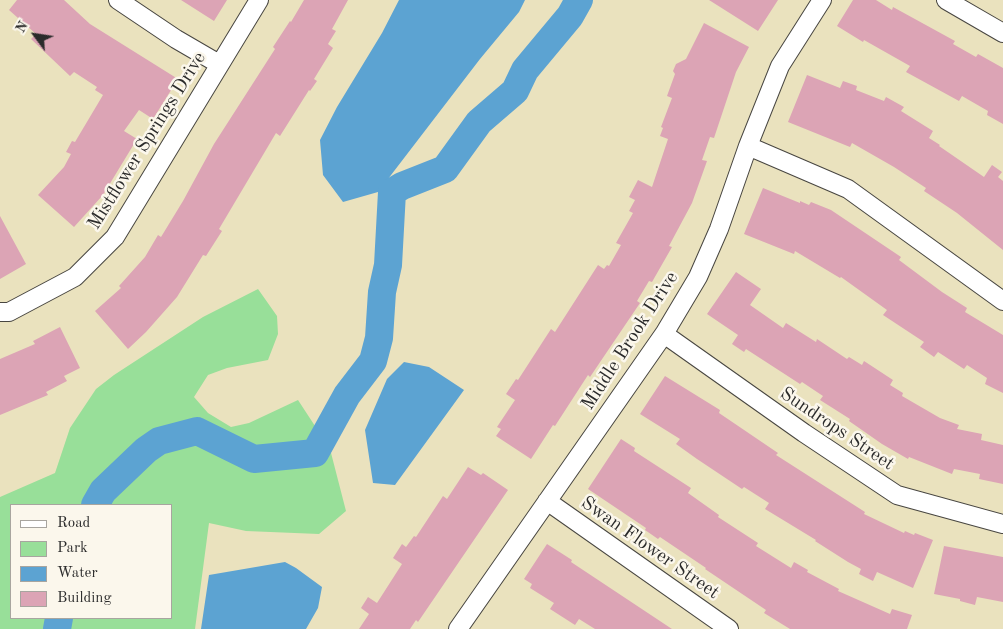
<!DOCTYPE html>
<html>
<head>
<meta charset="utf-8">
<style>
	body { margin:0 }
	#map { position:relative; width:1003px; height:629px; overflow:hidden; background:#eae2be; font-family:"Old Standard TT",serif }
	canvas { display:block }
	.legend { position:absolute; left:10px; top:504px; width:162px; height:115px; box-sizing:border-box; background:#fbf7ec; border:1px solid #a8a59f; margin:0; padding:6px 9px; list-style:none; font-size:15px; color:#2b2b2b }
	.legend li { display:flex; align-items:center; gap:10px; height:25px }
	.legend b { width:25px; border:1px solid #a8a59f }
	.north { position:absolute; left:10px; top:10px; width:50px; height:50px; -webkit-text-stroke:4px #fbf7ec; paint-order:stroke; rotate:301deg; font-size:14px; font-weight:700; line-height:20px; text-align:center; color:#2b2b2b }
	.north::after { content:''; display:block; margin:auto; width:18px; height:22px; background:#2b2b2b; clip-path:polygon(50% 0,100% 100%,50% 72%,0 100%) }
</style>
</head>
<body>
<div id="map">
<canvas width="1003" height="629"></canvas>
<ul class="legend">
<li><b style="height:6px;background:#fff"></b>Road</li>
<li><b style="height:14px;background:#98df99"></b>Park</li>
<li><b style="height:14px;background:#5ca3d2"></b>Water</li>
<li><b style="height:14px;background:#dca4b5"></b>Building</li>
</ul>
<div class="north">N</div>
</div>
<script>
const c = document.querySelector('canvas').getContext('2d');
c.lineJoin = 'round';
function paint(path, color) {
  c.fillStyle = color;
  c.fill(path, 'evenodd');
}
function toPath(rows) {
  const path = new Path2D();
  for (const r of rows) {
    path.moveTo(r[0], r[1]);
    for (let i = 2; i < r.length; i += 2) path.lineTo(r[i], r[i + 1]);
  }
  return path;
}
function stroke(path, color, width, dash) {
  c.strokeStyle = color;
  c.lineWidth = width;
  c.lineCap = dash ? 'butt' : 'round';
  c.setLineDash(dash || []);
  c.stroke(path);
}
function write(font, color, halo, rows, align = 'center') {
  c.font = font + ' "Old Standard TT",serif';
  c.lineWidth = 5;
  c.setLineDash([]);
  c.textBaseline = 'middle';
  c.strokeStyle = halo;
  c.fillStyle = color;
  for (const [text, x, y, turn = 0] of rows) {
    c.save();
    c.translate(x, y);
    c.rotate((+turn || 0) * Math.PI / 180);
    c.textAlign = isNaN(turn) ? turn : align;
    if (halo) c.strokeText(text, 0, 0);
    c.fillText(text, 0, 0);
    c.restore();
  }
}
paint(toPath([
	[258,289,277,316,278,334,268,360,227,368,208,375,194,397,208,413,231,427,249,423,298,400,330,449,346,511,319,534,246,531,209,523,195,629,0,629,0,497,55,473,70,428,96,389,114,375,203,317],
	[171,505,171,618,11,618,11,505]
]), '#98df99');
paint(toPath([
	[399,0,525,0,519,12,480,59,378,192,343,202,323,175,320,140,337,107,382,33],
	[404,362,429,367,464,390,395,485,373,483,365,430,387,379],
	[285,562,296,568,322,587,318,608,306,629,201,629,209,575]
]), '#5ca3d2');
stroke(toPath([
	[95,505,103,491,146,450,159,441,197,431,254,459,315,453,347,395,373,361,379,338,382,292,388,265,392,192,402,186,445,169,479,122,515,91,525,70,570,16,579,0],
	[57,629,59,618]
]), '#5ca3d2', 28);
paint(toPath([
	[17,0,64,0,90,24,178,79,153,119,139,110,124,131,137,139,103,195,74,227,38,195,64,167,71,154,66,152,72,141,75,142,103,95,95,90,97,87,74,72,70,76,31,39,36,34,9,10],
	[181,0,227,0,214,21],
	[304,0,348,0,332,29,336,31,328,44,333,48,314,79,317,81,310,91,309,90,280,136,276,133,219,229,222,231,206,256,203,255,177,297,146,332,128,349,95,311,121,288,119,286,145,257,158,235,161,237,183,201,214,144,275,49,273,47,290,21,291,22],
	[709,0,778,0,758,31],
	[853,0,876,0,892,10,893,7,955,41,953,44,976,57,978,54,1003,68,1003,124,987,115,988,111,962,96,959,101,906,72,910,66,864,40,863,42,837,26],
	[704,23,749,47,736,72,714,138,710,137,702,160,707,161,692,203,669,246,672,247,652,282,649,281,637,301,640,303,590,377,588,375,555,426,553,425,531,459,496,436,501,429,497,427,515,400,506,394,516,379,518,380,551,329,555,332,598,265,604,269,607,265,609,266,621,245,616,243,633,213,629,211,635,200,629,197,638,180,652,187,668,139,660,136,663,128,661,127,672,98,667,96,675,74,673,71,676,64,686,59],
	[807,75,840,88,843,81,857,86,856,90,884,101,886,97,904,107,901,111,933,131,929,138,940,145,939,146,984,177,992,165,1002,172,998,177,1003,181,1003,250,957,213,924,191,926,188,894,167,852,143,850,147,788,122],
	[763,188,800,203,800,201,809,205,811,202,831,210,901,257,899,260,942,292,967,308,965,312,1003,335,1003,393,985,384,987,378,967,365,964,369,938,352,934,357,920,347,924,342,883,315,887,310,841,277,840,278,795,251,794,254,744,234],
	[0,216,26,264,0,279],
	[736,272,761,289,750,305,783,328,786,323,816,342,817,339,847,359,849,357,862,365,864,361,893,380,890,385,903,393,902,396,940,418,959,425,957,429,982,434,981,440,1003,445,1003,484,979,479,980,474,954,469,952,474,909,457,908,459,882,444,849,421,850,419,820,400,823,396,802,382,800,384,746,349,744,352,732,344,738,335,707,314],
	[60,327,80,368,64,376,67,381,46,392,48,395,0,415,0,359,35,344,33,341],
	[665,376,720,410,719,413,778,453,776,455,865,512,864,514,904,533,905,531,914,535,915,533,933,540,913,588,877,572,873,581,859,574,861,569,848,562,815,541,816,540,765,509,769,503,744,487,742,489,697,459,676,444,680,439,640,414],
	[621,439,635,448,634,451,691,488,688,493,719,515,718,517,758,543,756,546,791,568,794,562,808,570,807,572,839,589,838,591,890,614,892,609,912,615,907,629,790,629,764,613,766,610,705,569,706,568,660,537,658,539,645,530,646,528,588,489],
	[468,467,481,475,483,473,508,490,418,622,416,620,410,629,359,629,369,614,361,608,368,597,377,603,402,564,393,558,402,544,406,547,414,536,416,537,443,496,447,499],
	[547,544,572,560,571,562,672,629,595,629,579,619,575,625,550,609,554,603,530,588,532,584,524,579],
	[944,546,1003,557,1003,602,977,597,975,605,960,601,960,599,934,594]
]), '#dca4b5');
const street = toPath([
	[118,0,176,39,219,64],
	[946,0,1003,33],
	[748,146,848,189,1003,301],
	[0,312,9,312,75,277,115,237,259,0],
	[664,334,804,433,897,495,1003,524],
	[547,501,729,629],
	[458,629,664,334,698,277,719,229,748,146,780,66,822,0]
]);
stroke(street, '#484641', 20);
stroke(street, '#fff', 18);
write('19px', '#2b2b2b', '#fbf7ec', [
	["Mistflower Springs Drive",147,141,-58],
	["Middle Brook Drive",630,341,-57],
	["Sundrops Street",837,429,34],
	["Swan Flower Street",650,548,35]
]);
</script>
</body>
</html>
